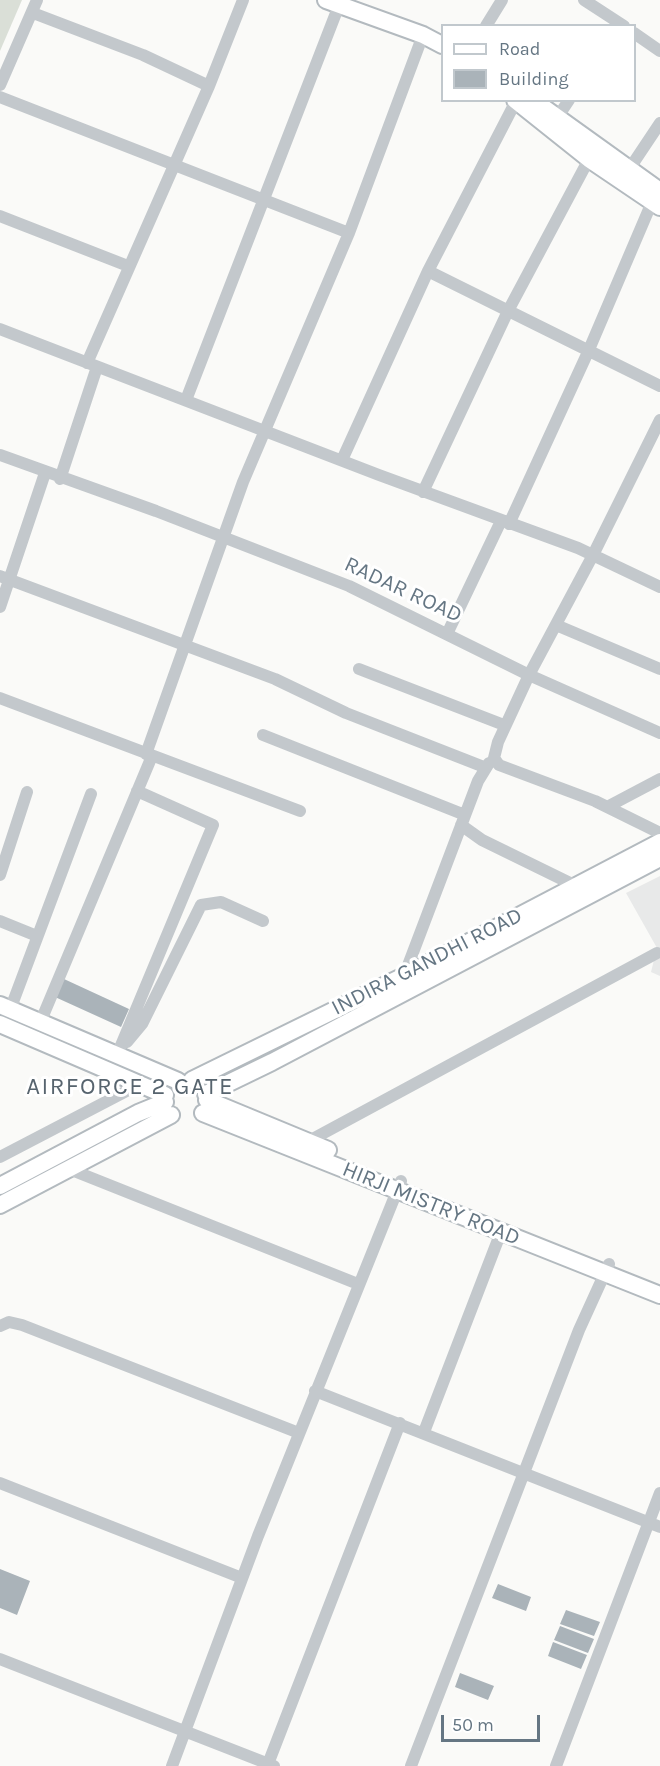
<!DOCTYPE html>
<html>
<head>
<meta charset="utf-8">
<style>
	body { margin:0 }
	#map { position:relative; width:660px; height:1766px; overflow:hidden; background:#fafaf8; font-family:Karla,sans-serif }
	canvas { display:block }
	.legend { position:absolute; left:441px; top:24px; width:195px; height:78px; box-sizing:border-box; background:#fff; border:2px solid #c1c8cd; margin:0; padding:8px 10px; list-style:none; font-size:18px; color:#657683 }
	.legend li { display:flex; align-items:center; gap:12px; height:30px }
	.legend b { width:30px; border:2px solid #c1c8cd }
	.scale { position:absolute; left:441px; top:1715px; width:99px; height:27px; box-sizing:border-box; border:3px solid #657683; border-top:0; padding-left:8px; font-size:18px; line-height:21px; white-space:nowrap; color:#657683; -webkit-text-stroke:4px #fff; paint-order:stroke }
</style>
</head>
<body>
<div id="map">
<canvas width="660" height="1766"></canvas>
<ul class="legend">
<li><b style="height:8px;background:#fff"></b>Road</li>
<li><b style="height:16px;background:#aab3b9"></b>Building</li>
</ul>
<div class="scale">50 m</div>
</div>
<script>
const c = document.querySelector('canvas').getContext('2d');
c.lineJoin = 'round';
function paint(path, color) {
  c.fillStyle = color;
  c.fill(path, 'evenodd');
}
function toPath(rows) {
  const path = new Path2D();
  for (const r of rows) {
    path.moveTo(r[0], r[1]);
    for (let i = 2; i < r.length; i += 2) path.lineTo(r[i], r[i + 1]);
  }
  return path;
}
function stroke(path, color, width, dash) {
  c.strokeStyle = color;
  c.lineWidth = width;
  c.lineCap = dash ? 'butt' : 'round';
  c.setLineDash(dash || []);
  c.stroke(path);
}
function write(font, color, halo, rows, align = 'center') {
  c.font = font + ' Karla,sans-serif';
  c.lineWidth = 6;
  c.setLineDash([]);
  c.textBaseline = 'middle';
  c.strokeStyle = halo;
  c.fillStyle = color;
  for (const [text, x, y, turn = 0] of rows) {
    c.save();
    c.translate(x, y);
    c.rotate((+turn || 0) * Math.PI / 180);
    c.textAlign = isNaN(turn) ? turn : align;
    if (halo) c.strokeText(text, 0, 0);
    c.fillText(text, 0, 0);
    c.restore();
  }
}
paint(toPath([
	[660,876,660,976,651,972,657,948,626,893]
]), '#e8e9e9');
paint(toPath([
	[0,0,22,0,0,51]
]), '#dadfd7');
paint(toPath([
	[64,979,129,1009,121,1027,55,997],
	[0,1569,30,1581,17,1615,0,1608],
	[498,1584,531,1597,526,1611,492,1598],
	[566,1610,600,1622,594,1636,560,1624],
	[560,1626,594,1639,588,1653,554,1640],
	[553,1642,587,1655,581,1669,548,1656],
	[460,1673,494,1686,488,1700,455,1687]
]), '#aab3b9');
const secondary = toPath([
	[326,0,423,35,442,45],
	[515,100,589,159,660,207],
	[533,100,660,191],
	[0,1005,178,1081],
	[0,1024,165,1095],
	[192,1080,404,976,660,842],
	[206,1094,272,1062,660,858],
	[207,1100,328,1150],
	[203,1113,660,1295],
	[0,1186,138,1113,165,1102],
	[0,1205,171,1115]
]);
stroke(secondary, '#b3babf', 20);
stroke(toPath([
	[584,0,624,26],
	[33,13,143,55,209,86],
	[486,26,502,0],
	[634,33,660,51],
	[0,85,37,0],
	[0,97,349,233],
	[553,124,569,100],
	[630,168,660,123],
	[0,216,128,266],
	[428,271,660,386],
	[0,329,379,475,578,548,660,587],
	[87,363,209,86,243,0],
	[186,400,341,0],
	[660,420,593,555,529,675,660,733],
	[0,455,156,511,349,586,529,675,498,742,494,758,499,765,595,801,660,833],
	[342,460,428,271,516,101],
	[60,479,97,367],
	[423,492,508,311,589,159],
	[509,524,588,352,652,202],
	[0,576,275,679,346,713,484,767],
	[0,607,45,473],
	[556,625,660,669],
	[447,634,501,521],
	[359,669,504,725],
	[0,698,300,811],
	[263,735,465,815],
	[146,754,243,482,349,233,423,35],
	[607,807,660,779],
	[461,825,482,840,576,886],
	[0,875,27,792],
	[0,921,37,936],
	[404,976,478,781,489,763],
	[10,1010,91,794],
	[40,1023,152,756],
	[127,1042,142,1024,201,905,221,902,263,921],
	[117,1055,213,825,137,791],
	[307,1142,657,953],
	[0,1157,140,1084],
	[69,1169,358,1284],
	[0,1326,9,1322,22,1325,299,1433],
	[315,1391,660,1527],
	[424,1432,501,1232],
	[0,1483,242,1578],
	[0,1659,274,1766],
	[268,1764,400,1423],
	[172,1766,258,1536,401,1181],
	[411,1766,579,1330,609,1264],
	[556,1766,660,1493]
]), '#c3c8cc', 12);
stroke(secondary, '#fff', 16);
write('22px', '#657683', '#fff', [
	["RADAR ROAD",403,590,25],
	["INDIRA GANDHI ROAD",427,962,-27],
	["HIRJI MISTRY ROAD",431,1204,22]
]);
c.letterSpacing = '1.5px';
write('24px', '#57646e', '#fff', [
	["AIRFORCE 2 GATE",130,1087]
]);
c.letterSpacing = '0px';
</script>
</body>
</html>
